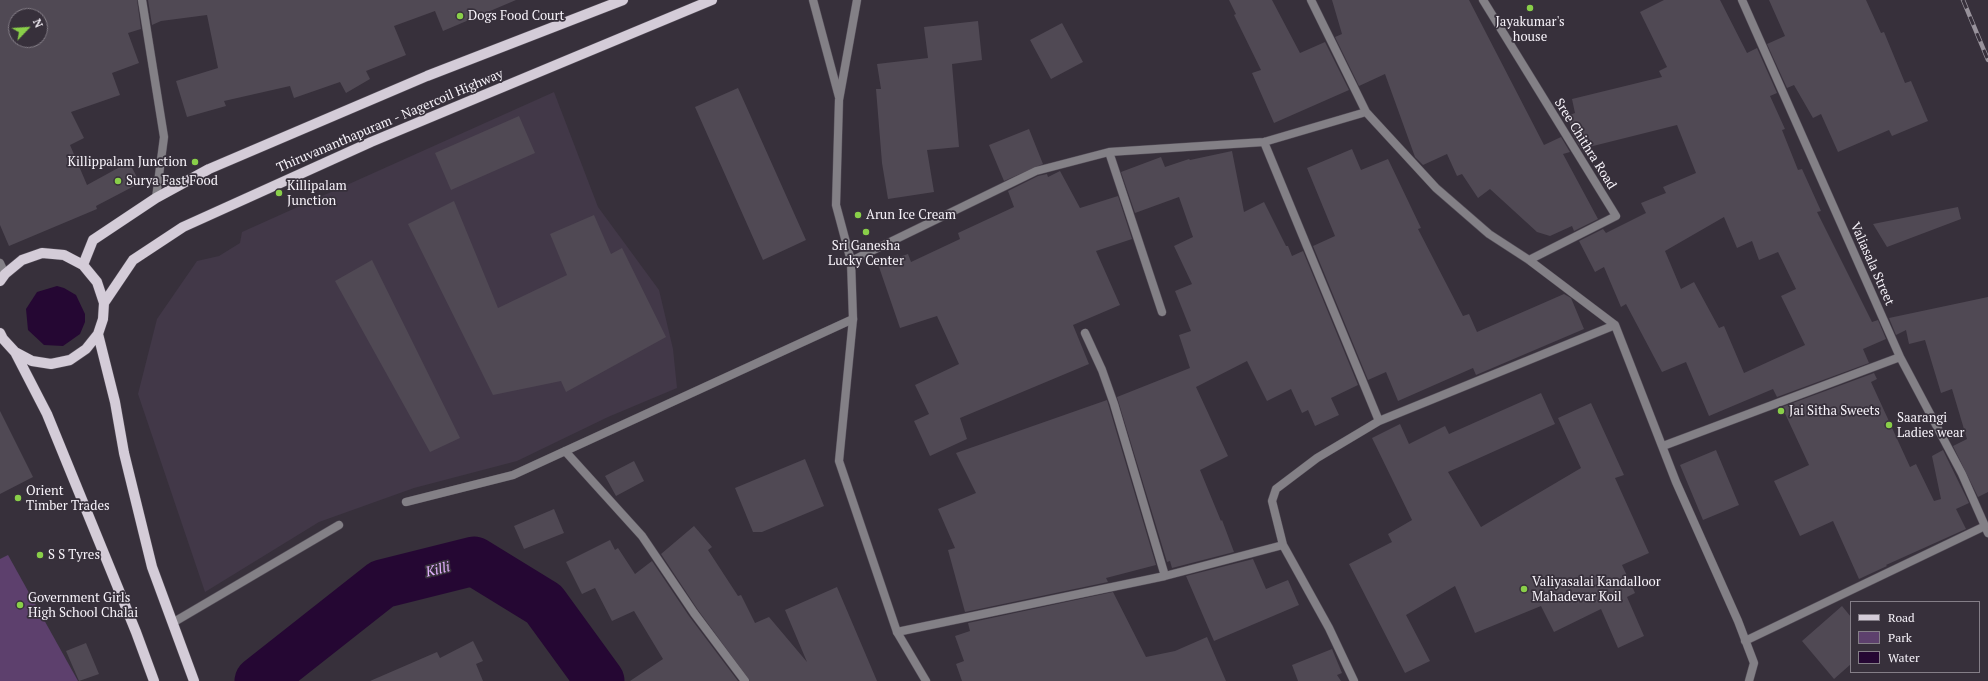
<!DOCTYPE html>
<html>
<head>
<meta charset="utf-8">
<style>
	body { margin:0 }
	#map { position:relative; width:1988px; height:681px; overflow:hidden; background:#37303b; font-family:"PT Serif",serif }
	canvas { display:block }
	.legend { position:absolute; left:1850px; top:601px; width:130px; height:72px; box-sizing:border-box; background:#37303b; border:1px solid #847e87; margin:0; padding:5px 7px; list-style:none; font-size:12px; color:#f7f3fa }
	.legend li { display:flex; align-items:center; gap:8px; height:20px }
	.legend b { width:20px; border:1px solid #847e87 }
	.north { position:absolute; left:8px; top:8px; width:40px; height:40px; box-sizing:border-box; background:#37303b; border:1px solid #847e87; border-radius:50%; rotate:65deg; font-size:11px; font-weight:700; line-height:16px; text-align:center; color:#f7f3fa }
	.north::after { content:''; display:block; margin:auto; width:14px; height:18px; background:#89cf49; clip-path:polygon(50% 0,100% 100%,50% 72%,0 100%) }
</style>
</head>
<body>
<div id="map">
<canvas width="1988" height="681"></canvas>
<ul class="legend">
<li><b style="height:5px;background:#d4ccd8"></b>Road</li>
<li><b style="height:11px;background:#5d406d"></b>Park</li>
<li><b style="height:11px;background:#250733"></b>Water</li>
</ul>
<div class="north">N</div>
</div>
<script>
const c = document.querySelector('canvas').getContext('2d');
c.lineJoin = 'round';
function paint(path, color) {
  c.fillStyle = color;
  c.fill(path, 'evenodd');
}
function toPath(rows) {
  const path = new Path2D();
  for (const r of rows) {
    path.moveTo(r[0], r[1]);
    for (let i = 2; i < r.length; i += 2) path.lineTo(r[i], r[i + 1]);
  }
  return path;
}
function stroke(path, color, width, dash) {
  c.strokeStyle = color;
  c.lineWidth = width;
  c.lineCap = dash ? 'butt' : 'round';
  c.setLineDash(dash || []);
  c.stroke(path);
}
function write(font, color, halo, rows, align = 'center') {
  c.font = font + ' "PT Serif",serif';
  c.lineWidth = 3.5;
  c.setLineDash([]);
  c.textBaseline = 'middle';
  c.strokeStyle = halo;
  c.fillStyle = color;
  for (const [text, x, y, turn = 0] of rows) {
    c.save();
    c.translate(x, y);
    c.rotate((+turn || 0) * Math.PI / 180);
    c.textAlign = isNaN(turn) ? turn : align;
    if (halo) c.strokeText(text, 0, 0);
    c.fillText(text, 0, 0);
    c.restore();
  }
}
paint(toPath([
	[554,92,598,207,659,290,673,349,677,388,608,417,517,461,414,488,319,522,205,592,138,394,157,319,197,261,219,256,240,243,242,232]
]), '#423848');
paint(toPath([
	[8,555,78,681,0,681,0,559]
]), '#5d406d');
paint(toPath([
	[57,286,64,288,76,295,85,314,85,322,80,334,63,346,44,345,28,330,26,309,37,292]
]), '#250733');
stroke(toPath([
	[259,681,382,584,474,561,544,604,600,681]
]), '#250733', 49);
paint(toPath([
	[0,0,137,0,141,29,128,33,139,63,112,73,120,95,71,112,84,138,70,145,87,185,129,162,140,183,96,206,97,209,9,246,0,225],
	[16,16,40,16,40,40,16,40],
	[148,0,516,0,443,31,435,11,394,26,406,55,366,71,370,79,346,93,340,82,294,98,290,86,224,101,226,106,187,117,176,81,218,68,207,15,161,21,152,25],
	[1229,0,1272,0,1300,53,1325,42,1349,90,1274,123,1252,73,1261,70,1234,15,1236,14],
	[1332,0,1469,0,1544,145,1561,137,1570,152,1563,154,1598,219,1574,231,1572,226,1550,236,1537,232,1490,189,1478,198,1462,174,1457,176,1447,154,1423,165,1415,157,1385,74,1359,86,1335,37,1342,34],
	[1664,0,1720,0,1747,53,1757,48,1777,93,1770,96,1785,129,1782,130,1798,170,1802,169,1821,211,1817,212,1872,322,1878,320,1886,339,1863,349,1869,363,1777,397,1773,389,1709,416,1686,362,1662,372,1626,304,1621,307,1604,267,1595,272,1579,241,1603,229,1606,233,1646,213,1641,203,1666,193,1663,187,1696,173,1677,125,1581,149,1571,132,1573,131,1567,116,1575,113,1572,99,1662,77,1659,71,1667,67,1640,12],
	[1724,217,1737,248,1752,241,1759,260,1778,252,1796,289,1781,296,1805,345,1744,373,1724,326,1719,328,1694,282,1681,289,1665,251],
	[1769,0,1866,0,1881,33,1884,32,1905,83,1911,81,1928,121,1892,136,1889,130,1838,152,1821,114,1813,118,1794,85,1787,88,1767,44,1785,36],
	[978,21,982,60,952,64,959,147,927,150,934,192,888,199,882,163,876,89,881,89,877,64,928,58,924,27],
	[1062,23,1083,62,1051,79,1030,40],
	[738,88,806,240,763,260,695,107],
	[519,116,535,153,451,190,435,153],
	[1029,129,1043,164,1004,181,989,145],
	[1352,149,1361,170,1388,159,1421,228,1418,229,1463,316,1469,314,1477,332,1564,294,1571,298,1584,329,1476,375,1473,368,1398,401,1386,372,1368,380,1313,246,1335,236,1307,168],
	[1232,151,1244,212,1264,202,1286,246,1288,246,1292,256,1303,251,1358,385,1331,398,1339,415,1315,426,1308,410,1302,413,1291,389,1267,401,1247,361,1196,387,1228,456,1200,470,1221,521,1222,520,1234,552,1172,568,1170,561,1167,562,1117,397,1190,368,1179,335,1191,331,1175,291,1192,284,1174,246,1193,237,1179,197,1135,213,1121,172,1161,157,1165,167,1189,159,1190,160],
	[1060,171,1080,208,1118,196,1132,239,1096,251,1120,305,1073,325,1089,364,960,418,967,439,930,456,914,421,929,414,915,385,959,364,937,316,900,328,878,264,908,254,911,262,960,239,958,233,1014,207,1008,191,1038,176,1047,174,1048,177],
	[454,201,498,308,567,275,550,234,594,215,611,254,622,248,666,337,566,392,561,381,493,395,408,224],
	[1958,207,1961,219,1887,247,1873,224],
	[372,260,460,438,430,452,335,281],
	[1988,297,1988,492,1978,497,1953,446,1967,439,1952,389,1941,393,1925,340,1909,344,1906,330,1896,335,1889,318],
	[1874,373,1877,379,1871,382,1910,467,1916,464,1934,501,1941,499,1932,456,1943,450,1969,503,1956,509,1966,529,1886,565,1887,566,1859,579,1833,521,1800,536,1774,481,1809,465,1782,407],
	[1541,393,1555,424,1448,472,1481,527,1581,468,1558,418,1591,403,1624,475,1615,478,1649,553,1622,565,1635,593,1627,597,1644,636,1618,648,1601,609,1554,632,1541,606,1475,633,1455,586,1406,615,1430,661,1405,673,1349,564,1392,542,1388,534,1412,520,1372,438,1400,424,1409,444,1445,426,1449,434],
	[1107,400,1156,565,1106,578,1108,582,965,612,948,550,955,548,938,509,976,493,956,453],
	[0,411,33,477,0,494],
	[1716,450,1739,505,1703,520,1680,465],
	[805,459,824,506,762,532,753,532,735,488],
	[634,461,644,481,616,496,605,476],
	[554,509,564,533,524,549,514,526],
	[694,526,712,547,708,550,738,596,741,595,755,623,769,617,807,662,785,610,837,587,877,681,750,681,698,610,661,554],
	[610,540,615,550,618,548,635,574,652,561,689,616,738,681,630,681,663,659,634,611,612,621,595,588,582,594,566,562],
	[1253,559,1266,589,1288,580,1299,605,1214,641,1186,576],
	[1113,592,1146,657,1175,651,1207,637,1226,681,962,681,956,664,964,661,955,636,970,631,968,623],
	[1842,606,1851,617,1851,664,1834,679,1802,641],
	[473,641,483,661,476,664,483,681,370,681,437,652,440,658],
	[86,643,99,674,79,681,66,651],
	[1332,649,1342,673,1337,675,1341,681,1298,681,1292,665]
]), '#504954');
const minor = toPath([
	[142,0,164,137,156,198],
	[1311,0,1366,112],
	[1483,0,1616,216,1529,260],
	[1742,0,1900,357,1962,474,1988,533],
	[1264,142,1379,421,1615,325],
	[1109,152,1162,312],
	[851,261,1036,171,1109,152,1264,142,1366,112,1436,188,1489,234,1529,260,1615,325,1676,482,1738,621,1754,663,1749,681],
	[1085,333,1102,370,1114,404,1165,576],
	[1663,446,1900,357],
	[565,451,642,536,694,613,745,681],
	[406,502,513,475,853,319],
	[174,622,339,525],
	[897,632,1165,576,1283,545],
	[1745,641,1985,526],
	[1354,681,1329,628,1283,545,1272,501,1276,489,1317,458,1379,421]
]);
const tertiary = toPath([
	[813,0,839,97],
	[857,0,839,100,836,205,851,261,853,319,839,461,897,632,926,681],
	[0,263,5,274]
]);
const primary = toPath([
	[83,265,93,240,156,198,209,169,427,76,623,0],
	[0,281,5,274,22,260,42,253,64,255,83,265,97,282,104,303,103,319,98,334,86,349,70,360,51,364,32,361,15,352],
	[104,303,133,260,183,227,371,142,712,0],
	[0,333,3,339,15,352,47,414,136,632,154,681],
	[98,334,115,402,124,453,152,567,194,681]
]);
stroke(minor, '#564f5a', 9);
stroke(tertiary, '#564f5a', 9);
stroke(primary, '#564f5a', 11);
stroke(minor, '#838086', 8);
stroke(tertiary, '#838086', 8);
stroke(primary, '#d4ccd8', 10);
const rail = toPath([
	[1963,0,1988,60]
]);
stroke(rail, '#98929b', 4.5);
stroke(rail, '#37303b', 3, [9]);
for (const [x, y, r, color] of [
	[1530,8,4,"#89cf49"],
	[460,16,4,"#89cf49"],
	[195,162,4,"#89cf49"],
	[118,181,4,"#89cf49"],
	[279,193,4,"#89cf49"],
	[858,215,4,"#89cf49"],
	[866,232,4,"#89cf49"],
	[1781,411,4,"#89cf49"],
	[1889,425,4,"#89cf49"],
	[18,498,4,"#89cf49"],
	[40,555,4,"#89cf49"],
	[1524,589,4,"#89cf49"],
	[20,605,4,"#89cf49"]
]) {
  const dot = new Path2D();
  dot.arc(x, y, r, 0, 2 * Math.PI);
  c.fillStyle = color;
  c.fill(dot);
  stroke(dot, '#37303b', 1.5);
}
write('13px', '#f7f3fa', '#37303b', [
	["Dogs Food Court",468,16],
	["Jayakumar's",1530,22,"center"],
	["house",1530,37,"center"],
	["Killippalam Junction",187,162,"right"],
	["Surya Fast Food",126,181],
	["Killipalam",287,186],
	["Junction",287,201],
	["Arun Ice Cream",866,215],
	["Sri Ganesha",866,246,"center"],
	["Lucky Center",866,261,"center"],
	["Jai Sitha Sweets",1789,411],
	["Saarangi",1897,418],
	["Ladies wear",1897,433],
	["Orient",26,491],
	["Timber Trades",26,506],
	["S S Tyres",48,555],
	["Valiyasalai Kandalloor",1532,582],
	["Mahadevar Koil",1532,597],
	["Government Girls",28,598],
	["High School Chalai",28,613]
], 'left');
write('13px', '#f7f3fa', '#37303b', [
	["Thiruvananthapuram - Nagercoil Highway",390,121,-23],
	["Sree Chithra Road",1585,144,58],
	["Valiasala Street",1872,264,66]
]);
write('italic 14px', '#e3b2fe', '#37303b', [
	["Killi",438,570,-14]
]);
</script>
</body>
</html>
